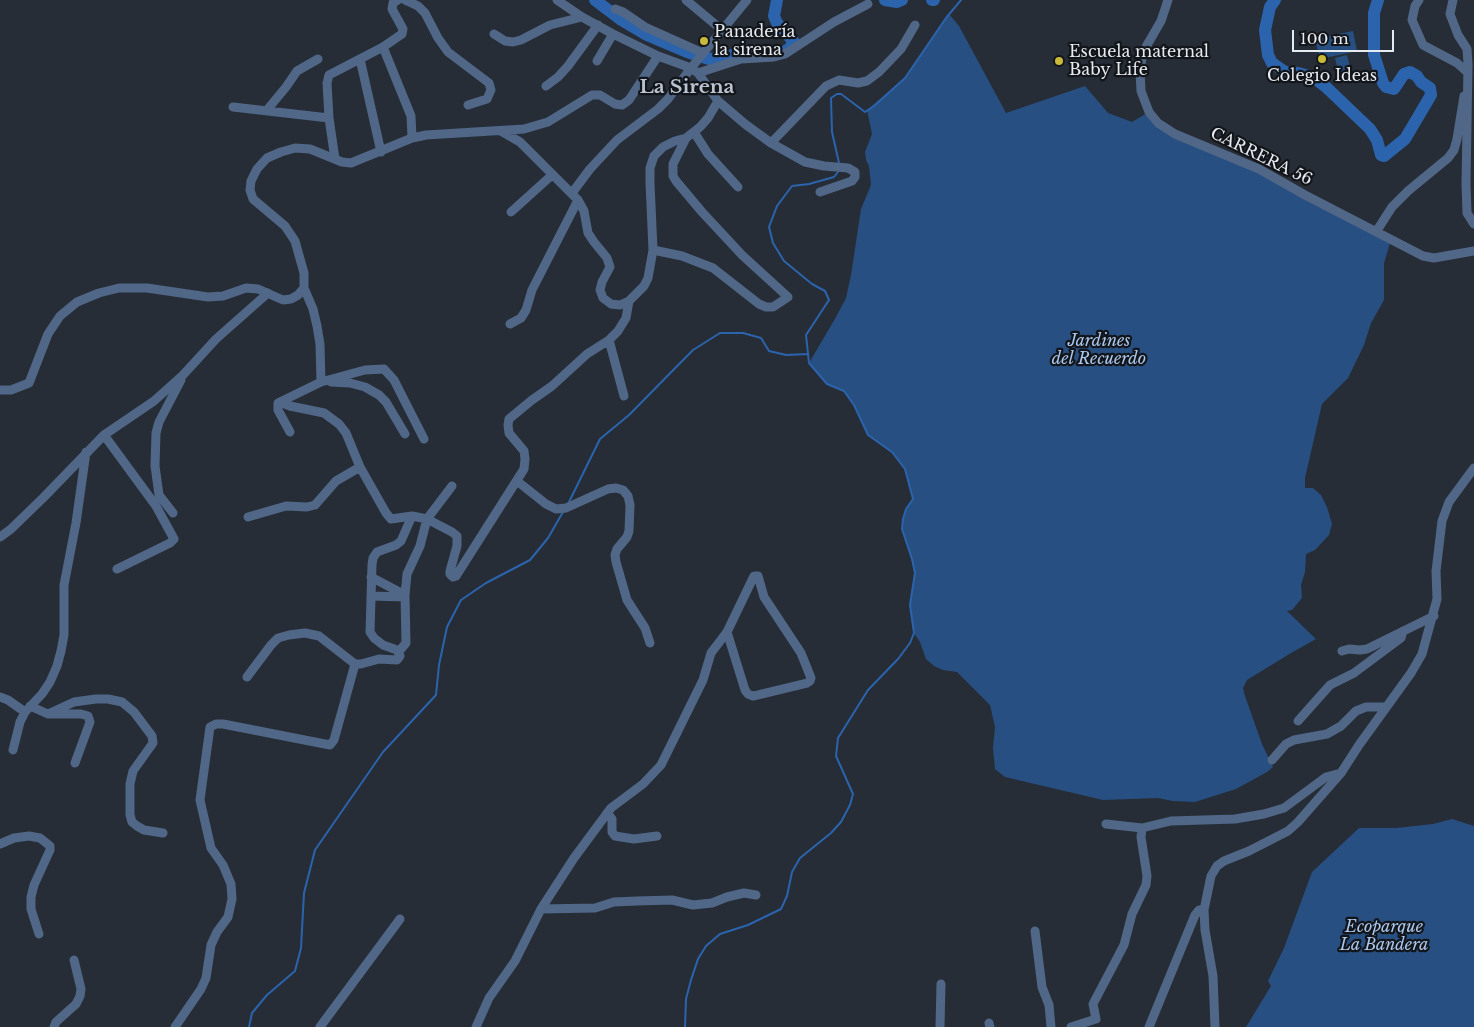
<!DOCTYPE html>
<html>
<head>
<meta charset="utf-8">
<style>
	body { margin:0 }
	#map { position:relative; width:1474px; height:1027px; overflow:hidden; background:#262d36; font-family:"Libre Baskerville",serif }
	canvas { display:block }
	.scale { position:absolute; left:1292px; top:30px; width:102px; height:22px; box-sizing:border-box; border:2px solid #e6ebf1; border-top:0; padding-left:6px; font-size:15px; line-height:18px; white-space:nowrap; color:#e6ebf1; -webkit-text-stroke:4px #121519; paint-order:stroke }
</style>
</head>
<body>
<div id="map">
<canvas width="1474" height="1027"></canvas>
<div class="scale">100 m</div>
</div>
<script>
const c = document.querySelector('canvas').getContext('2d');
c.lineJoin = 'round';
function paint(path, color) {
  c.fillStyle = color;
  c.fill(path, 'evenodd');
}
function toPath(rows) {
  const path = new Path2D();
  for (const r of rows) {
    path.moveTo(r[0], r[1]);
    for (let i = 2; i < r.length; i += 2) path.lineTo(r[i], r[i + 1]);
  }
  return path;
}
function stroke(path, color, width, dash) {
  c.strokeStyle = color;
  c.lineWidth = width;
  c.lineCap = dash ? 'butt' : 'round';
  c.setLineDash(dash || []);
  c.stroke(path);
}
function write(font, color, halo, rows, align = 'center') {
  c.font = font + ' "Libre Baskerville",serif';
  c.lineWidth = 4.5;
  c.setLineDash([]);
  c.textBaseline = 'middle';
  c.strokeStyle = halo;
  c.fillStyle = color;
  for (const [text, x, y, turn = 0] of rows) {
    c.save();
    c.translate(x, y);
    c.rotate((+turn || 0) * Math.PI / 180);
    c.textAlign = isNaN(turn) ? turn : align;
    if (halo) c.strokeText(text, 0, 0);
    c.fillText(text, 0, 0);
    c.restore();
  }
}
paint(toPath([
	[949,14,959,26,1006,113,1085,86,1108,113,1132,122,1149,112,1158,123,1218,151,1391,240,1384,263,1384,300,1371,323,1364,345,1348,378,1322,404,1305,478,1305,488,1313,488,1321,495,1327,507,1332,524,1329,535,1315,550,1306,554,1305,572,1301,585,1302,598,1292,610,1287,611,1316,639,1291,653,1247,680,1243,688,1245,696,1262,744,1273,767,1267,772,1236,789,1195,802,1173,801,1158,798,1103,800,1005,777,995,769,993,748,995,727,990,705,957,672,943,670,934,666,926,659,920,642,914,633,910,605,915,573,912,559,902,529,903,519,906,509,913,499,905,469,892,452,868,435,854,405,844,391,827,384,809,363,836,317,846,298,851,275,861,209,871,185,869,166,866,160,865,152,872,134,867,110,905,78],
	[1353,31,1357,51,1320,59,1315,39],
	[1347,55,1353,78,1340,81,1335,58],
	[1452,819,1474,826,1474,1027,1246,1027,1271,986,1268,981,1284,948,1312,872,1359,828,1396,828,1433,824]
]), '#284f82');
stroke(toPath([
	[839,163,832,132,831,98,837,94,841,94,865,112,874,106,905,78,946,18,961,0],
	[568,504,600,439,629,415,693,350,720,333,743,333,761,338,769,351,786,355,808,354],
	[249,1027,252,1013,267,995,295,971,301,948,304,893,315,850,383,752,436,695,439,665,447,627,461,600,486,583,530,560,548,538,563,512],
	[685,1027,686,999,691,980,698,959,706,946,720,934,748,925,781,909,787,896,792,872,800,858,831,833,841,822,850,805,853,794,836,756,838,738,868,690,898,659,910,643,914,633,910,605,915,573,912,559,902,529,903,519,906,509,913,499,905,469,892,452,868,435,854,405,844,391,827,384,809,363,806,335,829,300,825,291,812,284,784,261,773,243,769,227,777,206,792,186,809,184,834,177,838,172]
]), '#2b64ac', 2);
stroke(toPath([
	[595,0,620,19,647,35,687,52,709,59,725,57,749,50,777,53,784,52,789,49,794,42,777,23,774,16,777,0],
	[885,0,897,2,902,0],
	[932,0,934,0],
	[1275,0,1270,7,1265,30,1268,55,1272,63,1285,72,1298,73,1313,77,1326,87,1370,129,1377,140,1381,155,1384,156,1405,139,1431,95,1430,88,1421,82,1417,76,1410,72,1404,74,1394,89,1386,87,1383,83,1374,55,1374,13,1378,0]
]), '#2b64ac', 12);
stroke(toPath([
	[405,0,418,6,425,13,438,38,448,52,489,83,491,90,487,99,468,105],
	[686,0,722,30],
	[1168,0,1161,21,1143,52,1140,70,1141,91,1149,112,1158,123,1175,134,1259,169,1305,195,1423,256,1434,258,1474,251],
	[1419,0,1415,6,1412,20,1423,45,1457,63,1467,72],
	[1453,0,1450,14,1458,35,1467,49,1468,64,1466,184,1467,213,1474,224],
	[615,9,623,12,645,27,703,53],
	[494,34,505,41,513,42,521,40,550,25,582,17],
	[383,47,411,116,412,138],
	[360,59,381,152],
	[597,61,613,34],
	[698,73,741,59,774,57,785,54,834,22,868,4],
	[546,86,558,77,568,66,598,25],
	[718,101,745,124,771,143,805,162,824,166,848,168,855,172,855,177,852,181,820,192],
	[233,107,329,118],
	[267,110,286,87,297,71,318,59],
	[501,131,520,142,578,200,584,211,588,233,594,242,607,258,610,267,602,282,600,290,603,298,611,304,620,305,629,301,644,286,648,278,653,250,650,183,650,168,654,156,663,147,675,141,686,138,700,127,708,118,718,101,698,73,691,68,658,56,613,34,582,17,557,0],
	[694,132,708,154,738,187],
	[771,143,826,86,839,80,858,83,867,81,879,72,901,49,915,25],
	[335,159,329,118,327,83,329,75,383,47,402,34,403,29,392,9,393,3,398,0],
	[572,193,590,169,617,140,658,109,668,99,691,68,747,0],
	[511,212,552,175],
	[1376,232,1392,207,1408,191,1448,158,1454,150,1457,139,1464,96],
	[653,250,682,256,713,268,759,304,766,307,773,307,788,297,742,255,702,212,676,181,673,176,673,164,686,138],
	[304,288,313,309,317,326,320,344,321,382],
	[510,324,521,318,526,310,532,290,578,200],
	[609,340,624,396],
	[331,382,350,383,365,387,379,395,386,402,405,434],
	[0,390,11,390,29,383,48,334,60,316,77,302,99,293,119,288,147,288,208,297,223,296,246,288,258,289,283,300,291,299,298,295,304,288,304,273,295,241,285,226,253,199,250,190,251,181,257,169,267,158,281,152,295,148,310,149,342,162,351,163,412,138,426,135,524,129,548,122,592,95,600,95,615,104,622,105,629,100,658,56],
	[280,402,278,403,278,410,290,432],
	[104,435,156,506,174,539,170,543,117,569],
	[424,439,394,380,384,369,365,370,321,382,280,402,290,406,324,413,339,424,346,433,360,467,386,513,391,519,412,516,427,519,452,532,457,536,457,546,450,571,450,574,453,577,456,576,524,469,525,459,524,451,509,433,508,425,509,419,532,400,552,386,587,354,609,340,618,331,626,318,629,301],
	[517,481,546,504,556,509,566,508,608,489,616,488,623,490,628,496,630,505,629,531,627,537,617,549,615,555,616,562,627,600,645,628,650,643],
	[173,513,159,495,155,466,156,433,159,422,181,380],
	[412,516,401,541,396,545,377,552,373,558,372,565,370,632,374,638,383,645,397,650,401,649,406,643,405,595,407,574,420,546,427,519,452,486],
	[248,517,286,506,307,507,315,505,336,481,360,467],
	[0,537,11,529,44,497,104,435,154,401,183,375,216,339,268,293],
	[371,577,405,595],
	[371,596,405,597],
	[1342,651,1349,649,1360,650,1367,649,1434,616],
	[247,677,271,645,278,638,289,635,305,633,319,636,355,664,361,664,379,659,397,660,400,656,397,650],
	[0,697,8,700,25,712],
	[30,706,48,714,81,714,88,716,90,722,75,763],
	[48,714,74,702,96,699,108,699,122,702,134,712,152,736,153,743,133,771,130,784,130,815,132,822,137,826,144,830,163,833],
	[1298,721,1330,685,1354,673,1401,638,1403,631],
	[13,750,20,722,25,712,42,694,50,682,57,666,61,651,64,635,64,585,76,523,86,452],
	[1272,760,1286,744,1294,740,1327,734,1341,726,1356,711,1366,707,1386,707],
	[607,813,612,819,612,832,615,836,634,839,657,836],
	[1106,824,1142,828,1171,821,1235,819,1264,814,1284,808,1326,777,1341,773],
	[0,844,14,838,29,836,40,838,50,846,50,850,34,885,31,897,31,909,39,934],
	[541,909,595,908,614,902,637,901,672,900,693,905,712,903,727,897,744,893,756,895],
	[1035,931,1042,987,1049,1005,1051,1027],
	[989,1023,990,1027],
	[54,1027,56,1022,76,1004,80,996,81,989,74,960],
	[175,1027,201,989,206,978,211,945,217,932,228,917,232,899,231,884,223,865,211,848,200,800,210,727,216,724,223,724,330,745,334,740,355,664],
	[320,1027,400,919],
	[476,1027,489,998,515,961,541,909,574,858,611,808,643,784,661,765,703,680,711,653,727,632,754,576,758,576,764,597,801,653,811,678,810,681,807,683,753,696,748,694,745,690,727,632],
	[940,1027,941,984],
	[1071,1027,1096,1019,1093,1004,1124,945,1132,914,1146,885,1147,876,1141,837,1142,828],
	[1149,1027,1195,915,1199,910,1204,910],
	[1215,1027,1213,976,1205,930,1204,910,1211,876,1217,866,1224,861,1249,851,1288,831,1298,822,1341,773,1359,745,1411,673,1422,654,1437,599,1436,571,1442,521,1449,502,1474,468]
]), '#506787', 9);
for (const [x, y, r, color] of [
	[704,41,5,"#caba3a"],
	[1322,59,5,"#caba3a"],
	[1059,61,5,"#caba3a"]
]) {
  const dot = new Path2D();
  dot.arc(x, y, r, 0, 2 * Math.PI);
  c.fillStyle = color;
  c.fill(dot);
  stroke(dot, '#121519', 2);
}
write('16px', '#e6ebf1', '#121519', [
	["Panadería",714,32],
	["la sirena",714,50],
	["Escuela maternal",1069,52],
	["Baby Life",1069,70],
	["Colegio Ideas",1322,76,"center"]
], 'left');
write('16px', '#e6ebf1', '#121519', [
	["CARRERA 56",1261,157,26]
]);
write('italic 16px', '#abc8ef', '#121519', [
	["Jardines",1099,341],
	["del Recuerdo",1099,359],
	["Ecoparque",1384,927],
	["La Bandera",1384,945]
]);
write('bold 19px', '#bac3cf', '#121519', [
	["La Sirena",687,88]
]);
</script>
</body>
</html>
